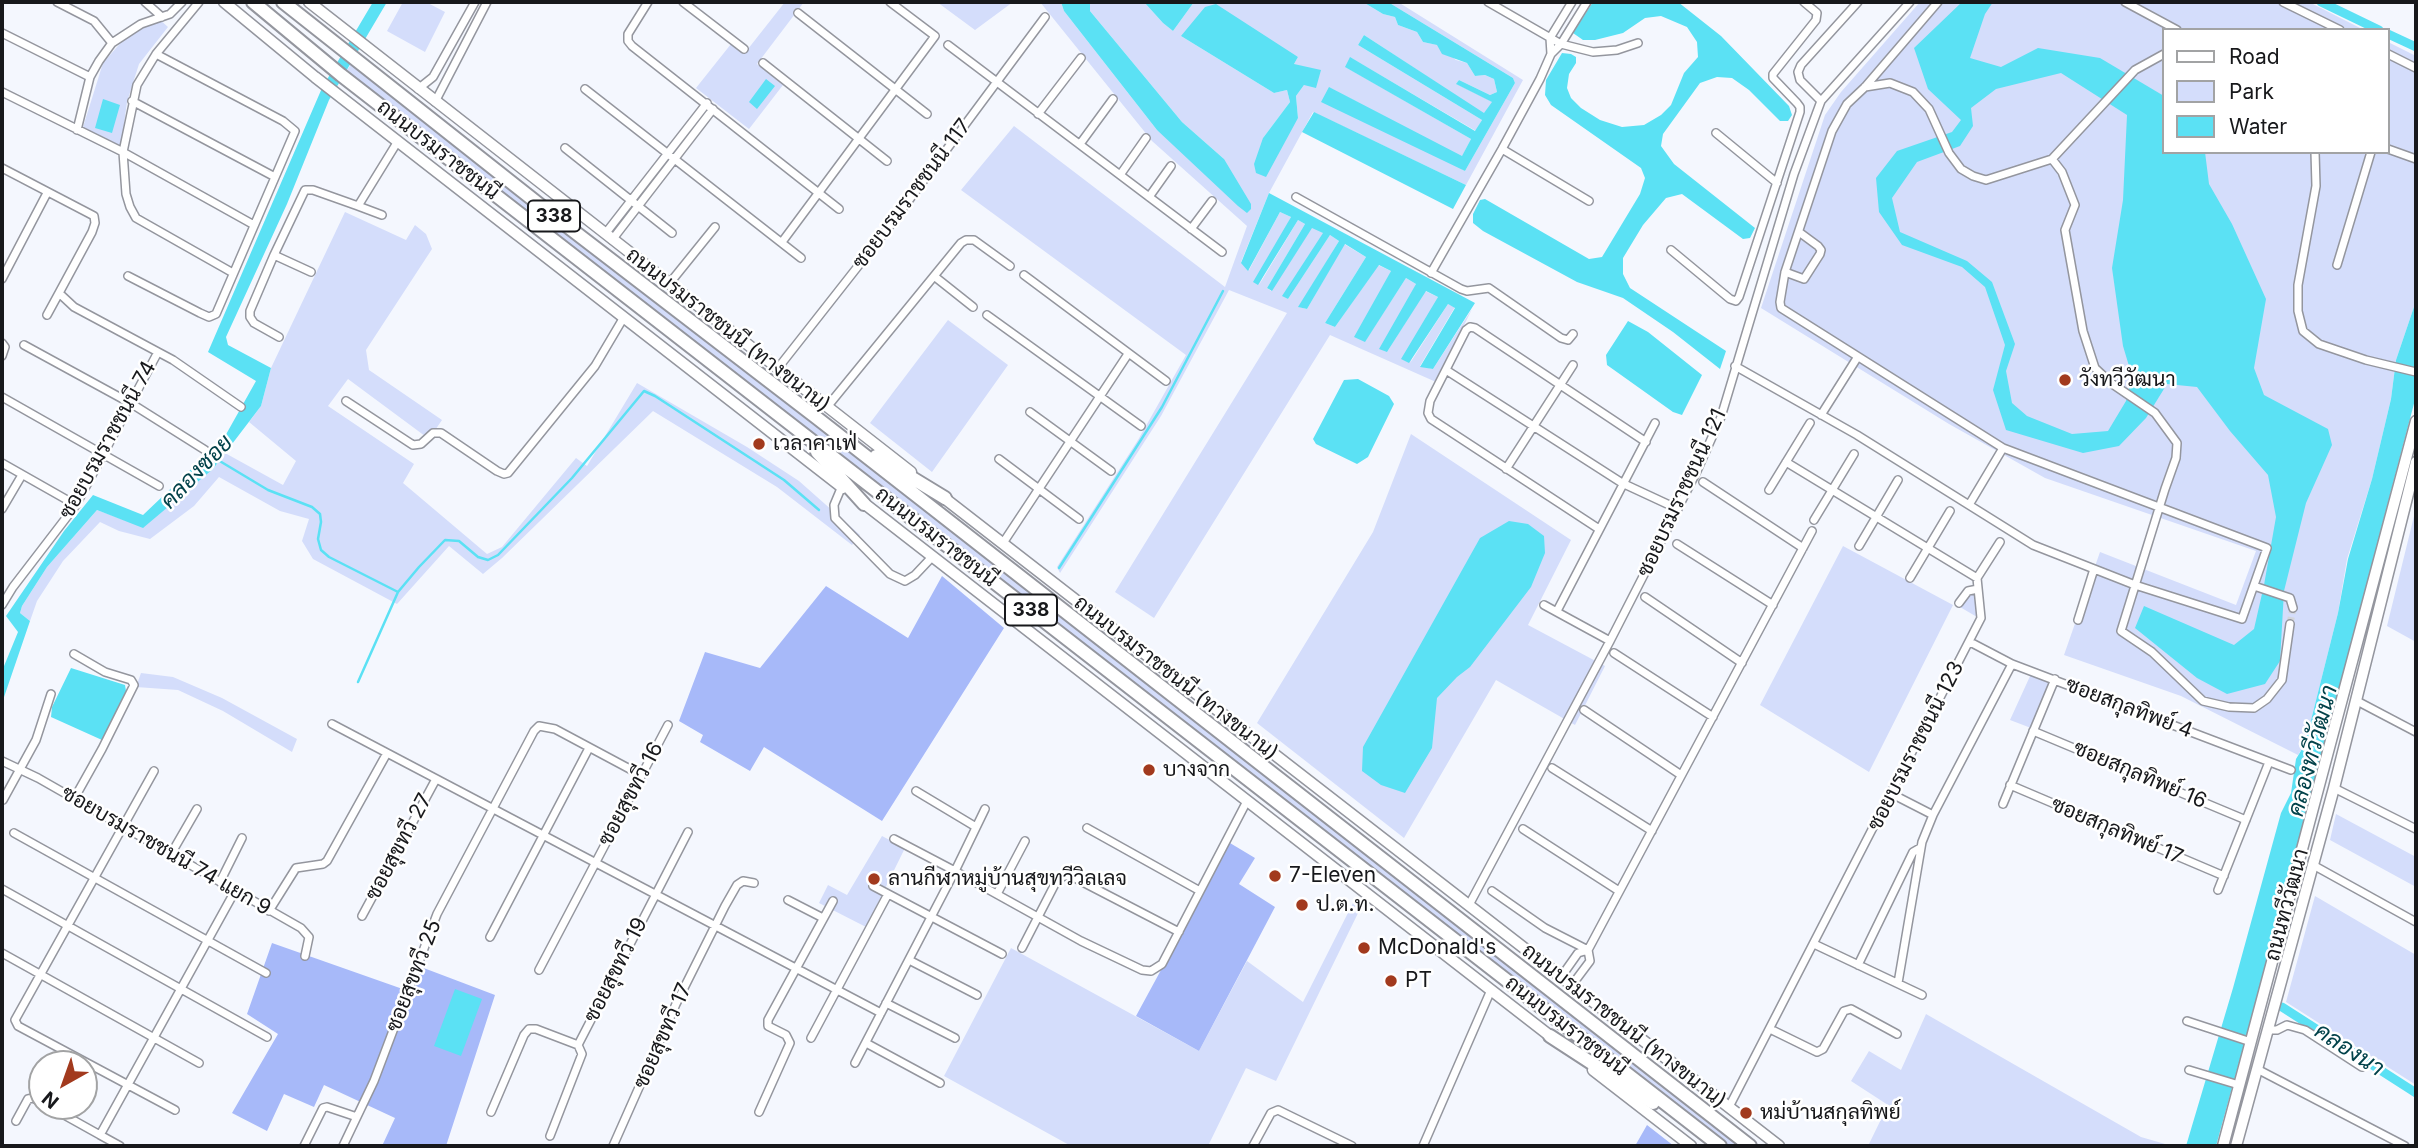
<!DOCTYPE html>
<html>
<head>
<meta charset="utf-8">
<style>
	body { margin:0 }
	#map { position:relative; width:2418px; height:1148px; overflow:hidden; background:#f4f7fe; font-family:Inter,sans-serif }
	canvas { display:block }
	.frame { position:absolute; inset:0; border:4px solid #17181b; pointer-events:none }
	.legend { position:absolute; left:2162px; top:28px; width:228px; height:126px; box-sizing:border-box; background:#fff; border:2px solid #a2a3a4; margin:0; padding:9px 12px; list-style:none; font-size:21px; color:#17181b }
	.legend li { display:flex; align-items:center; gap:14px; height:35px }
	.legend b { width:35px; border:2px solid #a2a3a4 }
	.north { position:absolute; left:28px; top:1050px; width:70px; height:70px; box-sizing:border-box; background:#fff; border:2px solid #a2a3a4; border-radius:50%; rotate:220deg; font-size:19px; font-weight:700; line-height:28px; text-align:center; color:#17181b }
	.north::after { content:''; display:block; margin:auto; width:24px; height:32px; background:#a23a1e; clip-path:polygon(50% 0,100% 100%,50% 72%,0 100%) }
</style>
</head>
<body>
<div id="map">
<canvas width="2418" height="1148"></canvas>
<div class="frame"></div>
<ul class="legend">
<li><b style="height:9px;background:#fff"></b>Road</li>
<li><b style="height:19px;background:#d4ddfb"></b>Park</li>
<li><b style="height:19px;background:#5be1f4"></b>Water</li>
</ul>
<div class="north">N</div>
</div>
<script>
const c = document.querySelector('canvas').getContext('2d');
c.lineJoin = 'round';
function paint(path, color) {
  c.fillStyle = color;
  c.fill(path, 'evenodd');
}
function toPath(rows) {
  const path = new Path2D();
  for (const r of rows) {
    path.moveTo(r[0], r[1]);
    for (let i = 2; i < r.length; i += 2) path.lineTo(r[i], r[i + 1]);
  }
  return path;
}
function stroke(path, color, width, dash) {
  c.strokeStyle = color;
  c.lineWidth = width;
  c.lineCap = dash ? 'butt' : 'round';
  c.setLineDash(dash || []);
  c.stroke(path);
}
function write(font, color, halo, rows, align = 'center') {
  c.font = font + ' Inter,Sarabun,sans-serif';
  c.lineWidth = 5;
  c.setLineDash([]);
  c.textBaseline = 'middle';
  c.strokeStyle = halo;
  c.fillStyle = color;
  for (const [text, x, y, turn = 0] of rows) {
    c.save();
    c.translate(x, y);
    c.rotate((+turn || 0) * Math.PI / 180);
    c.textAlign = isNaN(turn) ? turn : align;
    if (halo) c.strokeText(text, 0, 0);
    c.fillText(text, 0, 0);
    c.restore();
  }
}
paint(toPath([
	[403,2,426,2,445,12,425,52,387,31],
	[785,2,804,2,757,64,783,85,749,129,696,88,731,44,744,54],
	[937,2,1013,2,975,30],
	[1040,2,1061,2,1064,11,1157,130,1224,159,1182,122,1090,11,1090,2,1144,2,1163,23,1173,31,1194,2,1363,2,1383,14,1395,17,1398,25,1417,32,1423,42,1438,45,1456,60,1467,63,1475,76,1485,75,1494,79,1497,92,1490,95,1459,80,1457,84,1493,102,1484,114,1364,35,1358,45,1482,120,1476,131,1351,58,1346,67,1471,139,1462,157,1330,88,1465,171,1515,83,1513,78,1388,2,1398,2,1523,80,1466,185,1313,112,1269,193,1241,262,1249,270,1280,212,1291,217,1259,285,1298,220,1305,224,1267,288,1271,291,1312,227,1324,233,1283,296,1288,299,1330,235,1339,241,1299,307,1307,309,1344,244,1366,257,1325,323,1335,327,1378,265,1391,271,1365,341,1406,278,1416,284,1387,352,1425,291,1438,297,1410,363,1448,304,1455,307,1420,366,1433,369,1472,309,1436,382,1330,335,1154,618,1115,592,1287,313,1229,290,1161,416,1060,573,1057,567,1138,440,1186,355,961,190,1014,126,1225,287,1247,226,1152,141],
	[1181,36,1298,57,1294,64,1304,85,1296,96,1298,118,1263,138,1290,102,1287,90,1274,93],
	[1920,2,2309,2,2364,30,2164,30,2164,152,2388,152,2388,42,2416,56,2416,301,2396,360,2391,399,2372,479,2347,559,2338,613,2305,744,2298,755,2181,696,2064,655,2100,552,2236,605,2256,551,2045,478,1949,424,1761,308,1825,115,1841,92],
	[158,18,168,27,139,64,127,102,121,146,92,135,83,127,103,63,124,39],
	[352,63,1370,858,1739,1146,1727,1146,345,73],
	[345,212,406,240,415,225,426,234,432,249,366,350,369,370,442,420,429,439,348,379,328,406,414,464,403,483,487,554,502,547,576,458,587,466,637,383,747,447,799,481,860,535,852,545,777,487,653,411,502,558,483,574,449,546,397,604,313,559,302,541,309,519,280,511,219,477,194,506,150,539,119,531,100,522,63,561,37,601,30,621,20,613,22,606,47,567,97,510,143,527,213,469,225,453,283,485,296,461,249,422,261,406,271,368],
	[948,320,1008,365,932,472,870,423],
	[1411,434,1571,540,1528,625,1605,666,1575,725,1496,680,1404,838,1257,723,1373,532],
	[2416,508,2416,642,2387,626],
	[1843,546,1953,605,1869,772,1760,705],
	[1975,592,1977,599,1977,617,1960,607,1967,594],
	[141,673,173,677,222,698,297,739,292,752,223,711,178,690,136,687],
	[2031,674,2051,681,2031,728,2010,720],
	[2336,814,2416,857,2416,887,2330,840],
	[882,836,905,848,866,927,819,903,828,885,847,895],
	[2315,896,2416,955,2416,1085,2286,1002],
	[1354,901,1362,905,1276,1081,1246,1068,1208,1146,1071,1146,944,1076,1011,948,1199,1051,1247,961,1303,1002],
	[1926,1014,2141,1137,2172,1146,1868,1146,1888,1105,1851,1081,1869,1051,1901,1070]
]), '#d4ddfb');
paint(toPath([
	[942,576,1004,628,882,821,764,747,750,771,700,742,703,735,679,721,705,652,760,668,826,586,908,638],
	[1230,843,1255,858,1239,884,1275,907,1199,1051,1136,1016],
	[272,943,414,993,421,967,495,995,446,1146,382,1146,395,1118,324,1085,314,1107,284,1094,267,1131,232,1113,278,1034,247,1014],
	[1647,1125,1674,1146,1635,1146]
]), '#a7b9f9');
paint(toPath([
	[373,2,387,2,329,100,287,204,226,337,228,345,271,368,261,406,213,469,143,528,97,510,47,567,22,606,20,613,30,621,2,703,2,671,18,632,6,616,64,531,93,495,143,515,224,438,256,381,208,352,322,88],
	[1061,2,1090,2,1090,11,1182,122,1224,159,1251,204,1251,209,1247,213,1238,206,1157,130,1064,11],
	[1144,2,1194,2,1173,31,1163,23],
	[1363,2,1388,2,1513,78,1515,83,1465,171,1321,102,1329,87,1462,156,1471,139,1345,67,1350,57,1475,131,1482,120,1358,45,1364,35,1484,113,1492,102,1456,84,1459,80,1490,95,1497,92,1494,79,1485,75,1475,76,1467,63,1442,54,1437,45,1423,42,1417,32,1398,25,1395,17,1383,14],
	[1593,2,1678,2,1721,36,1789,106,1792,115,1788,121,1780,121,1749,90,1732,78,1717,77,1700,83,1663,134,1661,146,1674,164,1755,228,1750,238,1743,239,1682,194,1666,198,1643,225,1623,258,1623,274,1630,288,1726,351,1720,369,1673,332,1623,298,1577,282,1483,231,1473,223,1473,214,1480,200,1485,199,1589,259,1602,257,1640,194,1645,178,1641,168,1551,105,1545,95,1546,80,1562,53,1571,54,1576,57,1576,63,1569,74,1567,88,1571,98,1581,108,1600,120,1622,127,1644,125,1661,115,1671,105,1684,73,1698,57,1697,42,1687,27,1661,16,1645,18,1623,33,1595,40,1583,40,1573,33],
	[1962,2,1993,2,1985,14,1970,58,2001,67,2038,48,2100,58,2164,96,2164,152,2205,152,2209,184,2232,224,2266,299,2254,368,2264,395,2328,429,2332,445,2306,503,2284,591,2280,661,2265,684,2227,694,2197,678,2135,628,2144,606,2234,645,2254,629,2264,585,2276,517,2268,475,2230,431,2197,387,2167,384,2146,418,2119,446,2083,453,2006,430,1993,390,2005,345,1985,287,1962,267,1902,245,1879,212,1876,178,1897,151,1952,132,1961,120,1928,89,1914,48],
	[2061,73,2127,115,2123,200,2112,268,2123,346,2132,376,2126,401,2108,431,2072,434,2027,416,2012,403,2006,371,2015,344,1992,282,1967,261,1900,232,1892,198,1917,162,1960,146,1973,126,1971,108,1996,89],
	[1216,4,1298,57,1294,64,1321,70,1316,88,1304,85,1296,96,1298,118,1266,177,1256,173,1254,164,1263,138,1290,102,1287,90,1274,93,1181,36,1205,7],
	[766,79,775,86,757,109,749,102],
	[103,99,120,105,112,133,95,128],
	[1314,112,1466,185,1453,209,1302,132],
	[1269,193,1475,303,1433,369,1420,367,1455,308,1448,304,1409,363,1401,359,1438,297,1426,291,1387,352,1379,349,1416,284,1406,278,1365,342,1354,337,1391,271,1379,265,1335,327,1325,323,1366,257,1345,244,1307,309,1298,307,1339,241,1330,235,1288,299,1282,296,1323,233,1312,228,1272,291,1267,288,1305,224,1298,220,1258,285,1253,282,1291,217,1280,212,1248,271,1241,263],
	[2416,301,2416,396,2281,910,2216,1146,2186,1146,2233,988,2281,813,2291,793,2296,759,2305,744,2338,613,2348,559,2372,479,2391,399,2396,360],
	[1628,321,1648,332,1702,375,1682,415,1673,412,1607,365,1606,355],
	[1358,379,1389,396,1394,404,1368,457,1357,464,1316,444,1313,439,1344,380],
	[1509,521,1528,524,1544,536,1545,553,1531,587,1470,667,1457,677,1437,698,1432,748,1405,793,1381,785,1362,771,1363,747,1480,538],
	[71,668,125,685,126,691,102,740,51,717,52,707],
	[455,989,482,999,461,1056,434,1046]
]), '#5be1f4');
stroke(toPath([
	[218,460,268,490,312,507,320,514,321,522,318,539,321,550,329,557,398,592],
	[1059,568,1162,407,1223,291],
	[358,682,398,592,419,567,445,540,459,541,478,557,488,560,498,555,572,478,644,391,655,396,784,480,819,510]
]), '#5be1f4', 2.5);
stroke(toPath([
	[2321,2,2379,30],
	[2388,34,2416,47],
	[2282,1007,2416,1093]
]), '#5be1f4', 9);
stroke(toPath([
	[2290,624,2293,608]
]), '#d3d6dc', 7, [7, 3.5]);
const street = toPath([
	[57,2,94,21,112,43],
	[145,2,162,17],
	[199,2,156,54,137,85,123,152,126,194,130,207,136,218,233,273],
	[648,2,628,34,628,41,632,46,839,209],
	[683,2,744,49],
	[1488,2,1561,44,1593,52,1617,50,1638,43],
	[1572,2,1550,38,1551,54,1561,44,1587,2],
	[2125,2,2177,30],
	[2283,2,2340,30],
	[798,13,927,114],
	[2,33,90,77],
	[948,45,1222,252],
	[2388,54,2416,68],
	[763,63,887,161],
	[1865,87,1890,83,1913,92,1929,109,1949,153,1961,169,1973,176,1986,180,2052,159,2135,70,2164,54],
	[418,89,433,77,475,2],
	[585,89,801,258],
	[2,92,123,152,254,225],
	[132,101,275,177],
	[1821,101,1910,2],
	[435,102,487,2],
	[1038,114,1081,58],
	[77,130,90,77,99,61,112,43,141,24,170,14,182,2],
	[1716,133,1777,183],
	[1080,144,1113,99],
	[565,148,672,233],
	[1502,149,1589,201],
	[2388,149,2416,159],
	[2315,152,2316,186,2298,285,2298,311,2303,331,2319,344,2366,360,2416,372],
	[2052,159,2062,172,2075,205,2065,230,2083,331,2095,368,2111,383,2155,413,2177,443,2176,458,2165,489,2121,631,2152,652,2203,701,2229,707,2254,708,2267,699,2282,680,2290,624],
	[2,168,94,216,95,223,92,232,59,293,74,307,158,352,76,505,13,587,2,605],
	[1120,175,1146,138],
	[1149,197,1171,166],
	[1296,197,1461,289,1467,291,1489,288,1561,338,1568,340,1573,334],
	[358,206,382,215],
	[1191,229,1212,201],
	[605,234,707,103],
	[612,240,713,109],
	[782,242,935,36,890,2],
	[1671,250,1730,299,1736,301,1739,297,1800,112,1800,107,1797,103,1773,78,1773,74,1816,20,1817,13,1804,2],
	[274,255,311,272],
	[2337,265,2371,152],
	[1785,272,1804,279,1820,254,1821,250,1818,246,1799,232],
	[1431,273,1502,149,1540,79,1551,54],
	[1024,275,1166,381],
	[128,276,200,313,209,317,216,314,295,131,283,121,156,54],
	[934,276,973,307],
	[2,279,47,193],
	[669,284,715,227],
	[47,315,59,293],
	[987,315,1141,426],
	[279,337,254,323,250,317,250,311,274,255,305,190,313,190,358,206,398,141],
	[2,343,5,347,2,356],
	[24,345,132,404,205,450],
	[158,352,173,360,241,407],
	[1735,366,1857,435,2033,545,2135,585,2242,619,2267,548,2003,448,1781,308,1780,302,1785,272,1832,131,1847,104,1865,87,1938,2],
	[778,368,892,223,1045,17],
	[1446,370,1622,483,1678,509],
	[2,397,159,486],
	[346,401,413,445,421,444,433,433,441,433,497,471,504,474,508,473,595,366,624,317],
	[827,407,961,243,966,240,974,240,1010,266],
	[1030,412,1111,471],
	[1821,415,1857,358],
	[999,459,1079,519],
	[2,463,76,505],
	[1506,469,1573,365],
	[1703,482,1803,548],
	[842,486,834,505,835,518,890,574,905,581,915,575,932,557],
	[1769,490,1810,423],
	[1969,505,2003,448],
	[2,509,22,475],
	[1814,520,1854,454],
	[1599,529,1431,419,1428,413,1430,401,1466,330,1470,327,1475,328,1646,442],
	[1003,543,1128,354],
	[1677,544,1773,605],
	[1859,546,1898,480],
	[1910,578,1950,511],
	[1977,578,2000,542],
	[2254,586,2290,598,2293,608],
	[1645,597,1742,663],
	[1959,603,1968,591,1978,589],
	[1544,605,1610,641],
	[1557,611,1655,423],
	[2078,620,2094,569],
	[1970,642,2012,664,2291,770],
	[1614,653,1713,717],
	[2357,701,2416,732],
	[1584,710,1681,775],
	[332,724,881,1013],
	[2033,731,2246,820],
	[2,761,38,778,301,928,309,937,305,956],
	[1552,768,1652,831],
	[154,771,15,1020,18,1026,175,1110],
	[2010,785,2224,876],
	[2334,788,2416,829],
	[916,791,976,827],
	[1892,794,1933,815],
	[74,799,102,749,134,685,131,680,105,672,74,654],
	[3,800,36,740,51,694],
	[2003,804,2055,679],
	[1087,828,1200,891],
	[1523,829,1619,891],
	[14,833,266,973],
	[894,839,955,871,985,809],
	[171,854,197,809],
	[2313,865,2416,922],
	[220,882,242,838],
	[873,886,1002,954],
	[2,889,267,1037],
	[2218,890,2269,762],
	[1492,891,1545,928,1588,950,1812,531],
	[997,894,1025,841],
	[788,900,823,918],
	[1469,905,1610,641,1697,471,1721,417,1794,174,1821,101,1800,80,1798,72,1801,65,1858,2],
	[269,911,296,868,323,864,327,861,387,753],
	[362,916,436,779],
	[490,937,589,748],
	[1814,944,1922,995],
	[1022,948,1056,882,1062,877,1069,875,1179,932],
	[2,953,199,1063],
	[909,960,977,995],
	[1858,965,1913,852,1920,848],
	[539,970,668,725],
	[1561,977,1578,953,1588,950,1590,961,1572,985],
	[1898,983,1922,842,1933,815,2012,664],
	[886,1003,955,1038],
	[2187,1021,2251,1042],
	[1770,1029,1817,1052,1823,1049,1844,1011,1851,1009,1897,1034],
	[2268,1030,2277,1030,2287,1025,2305,1030,2362,1067],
	[811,1038,888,894],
	[866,1043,940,1083],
	[578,1045,688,832],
	[855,1063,955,871,1081,941,1142,970,1151,971,1162,964,1247,801],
	[2257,1069,2405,1146],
	[2189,1070,2239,1085],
	[48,1106,100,1135],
	[1729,1107,1981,618,1977,578,1786,462],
	[491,1112,524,1035,529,1029,536,1029,578,1045,582,1054,550,1136],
	[759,1112,790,1043,786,1035,768,1026,768,1020,833,901],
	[16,1121,28,1099,33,1098,42,1103],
	[120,1146,100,1135,235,891],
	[304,1146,323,1108,327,1107,357,1117],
	[343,1146,374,1081,437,914,534,731,539,726,555,729,641,775],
	[613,1146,676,1004,725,906,737,885,743,881,754,883],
	[1253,1146,1271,1113,1278,1110,1352,1146],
	[1423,1146,1491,990]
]);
const secondary = toPath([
	[224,2,315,77,843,488],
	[309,2,911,472],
	[939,494,1779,1146],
	[861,501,1554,1039],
	[1593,1070,1691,1146],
	[2223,1146,2416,421],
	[2236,1146,2334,788,2416,462]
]);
const highway = toPath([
	[253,2,341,75,1720,1146],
	[283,2,550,213,817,418,1750,1146],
	[817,452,864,504],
	[876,456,945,498],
	[1550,1036,1653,1103]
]);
stroke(street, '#94969e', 10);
stroke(secondary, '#94969e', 13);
stroke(highway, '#94969e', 16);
stroke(street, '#fff', 7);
stroke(secondary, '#fff', 10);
stroke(highway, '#fff', 12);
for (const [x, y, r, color] of [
	[2065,380,7,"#a23a1e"],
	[759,444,7,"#a23a1e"],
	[1149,770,7,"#a23a1e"],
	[1275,876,7,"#a23a1e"],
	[874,879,7,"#a23a1e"],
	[1302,905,7,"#a23a1e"],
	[1364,948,7,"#a23a1e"],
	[1391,981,7,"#a23a1e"],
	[1746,1113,7,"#a23a1e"]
]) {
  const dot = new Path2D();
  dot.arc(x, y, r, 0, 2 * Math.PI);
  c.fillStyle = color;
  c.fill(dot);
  stroke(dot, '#fff', 2.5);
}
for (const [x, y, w] of [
	[554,216,52],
	[1031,610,52]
]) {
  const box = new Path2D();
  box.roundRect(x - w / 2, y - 15.5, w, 31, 5);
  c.fillStyle = '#fff';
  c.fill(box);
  stroke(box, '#17181b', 2);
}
write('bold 19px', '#17181b', null, [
	["338",554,216],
	["338",1031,610]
]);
write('21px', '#17181b', '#fff', [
	["ถนนบรมราชชนนี",438,150,38],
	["ซอยบรมราชชนนี 117",912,194,-53],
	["ถนนบรมราชชนนี (ทางขนาน)",728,330,38],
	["ซอยบรมราชชนนี 74",108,440,-61],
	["ซอยบรมราชชนนี 121",1682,493,-65],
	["ถนนบรมราชชนนี",936,537,38],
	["ถนนบรมราชชนนี (ทางขนาน)",1176,678,38],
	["ซอยสกุลทิพย์ 4",2129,708,21],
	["ซอยบรมราชชนนี 123",1916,746,-63],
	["ซอยสกุลทิพย์ 16",2140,775,23],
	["ซอยสุขทวี 16",631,794,-62],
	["ซอยสกุลทิพย์ 17",2117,831,23],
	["ซอยสุขทวี 27",399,847,-62],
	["ซอยบรมราชชนนี 74 แยก 9",166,851,30],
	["ถนนทวีวัฒนา",2287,905,-75],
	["ซอยสุขทวี 19",616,970,-63],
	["ซอยสุขทวี 25",414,976,-69],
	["ถนนบรมราชชนนี",1566,1026,38],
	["ถนนบรมราชชนนี (ทางขนาน)",1624,1026,38],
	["ซอยสุขทวี 17",663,1036,-66]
]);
write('21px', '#17181b', '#fff', [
	["วังทวีวัฒนา",2079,380],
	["เวลาคาเฟ่",773,444],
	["บางจาก",1163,770],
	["7-Eleven",1289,876],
	["ลานกีฬาหมู่บ้านสุขทวีวิลเลจ",888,879],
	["ป.ต.ท.",1316,905],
	["McDonald's",1378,948],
	["PT",1405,981],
	["หม่บ้านสกุลทิพย์",1760,1113]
], 'left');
write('italic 23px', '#02424a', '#fff', [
	["คลองซอย",197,472,-46],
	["คลองทวีวัฒนา",2313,751,-75],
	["คลองนา",2349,1050,33]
]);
</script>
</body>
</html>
